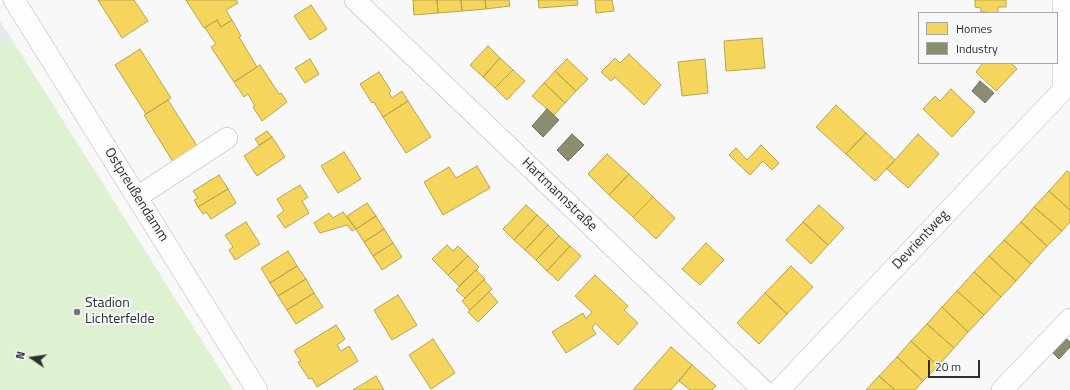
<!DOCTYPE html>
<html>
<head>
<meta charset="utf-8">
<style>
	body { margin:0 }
	#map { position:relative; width:1070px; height:390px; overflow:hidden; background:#f8f8f9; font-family:"Titillium Web",sans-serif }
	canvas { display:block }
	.legend { position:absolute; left:918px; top:12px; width:140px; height:52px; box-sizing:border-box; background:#f7f8fa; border:1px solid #a7a7a9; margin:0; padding:5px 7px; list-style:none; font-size:12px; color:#2e2e2f }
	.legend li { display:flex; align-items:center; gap:8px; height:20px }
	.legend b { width:20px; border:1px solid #a7a7a9 }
	.north { position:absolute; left:12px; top:338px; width:40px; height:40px; -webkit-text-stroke:3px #f7f8fa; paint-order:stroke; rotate:283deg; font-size:11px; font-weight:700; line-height:16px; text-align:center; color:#2e2e2f }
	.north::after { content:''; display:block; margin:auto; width:14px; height:18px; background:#2e2e2f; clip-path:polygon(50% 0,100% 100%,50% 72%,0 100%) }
	.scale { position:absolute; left:928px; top:360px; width:52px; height:18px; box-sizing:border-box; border:2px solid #2e2e2f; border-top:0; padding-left:5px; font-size:12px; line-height:14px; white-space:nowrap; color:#2e2e2f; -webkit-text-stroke:3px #f7f8fa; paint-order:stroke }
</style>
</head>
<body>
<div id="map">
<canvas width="1070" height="390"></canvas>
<ul class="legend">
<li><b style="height:11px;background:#f6d55c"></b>Homes</li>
<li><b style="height:11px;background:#8c8c6e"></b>Industry</li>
</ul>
<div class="north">N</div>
<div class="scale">20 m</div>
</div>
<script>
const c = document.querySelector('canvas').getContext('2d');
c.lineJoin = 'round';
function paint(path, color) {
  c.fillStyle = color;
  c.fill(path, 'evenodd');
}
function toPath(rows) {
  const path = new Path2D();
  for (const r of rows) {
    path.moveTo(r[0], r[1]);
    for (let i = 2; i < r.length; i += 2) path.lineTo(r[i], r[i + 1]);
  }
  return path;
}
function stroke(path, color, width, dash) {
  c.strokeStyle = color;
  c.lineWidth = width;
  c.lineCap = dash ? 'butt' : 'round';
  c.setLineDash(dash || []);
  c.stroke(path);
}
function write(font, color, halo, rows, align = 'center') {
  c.font = font + ' "Titillium Web",sans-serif';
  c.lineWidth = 4;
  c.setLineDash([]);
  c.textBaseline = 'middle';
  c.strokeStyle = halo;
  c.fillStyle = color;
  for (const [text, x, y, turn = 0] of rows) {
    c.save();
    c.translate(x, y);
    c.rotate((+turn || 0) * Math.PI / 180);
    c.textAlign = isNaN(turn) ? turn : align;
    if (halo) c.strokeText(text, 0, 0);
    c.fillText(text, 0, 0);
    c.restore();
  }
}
paint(toPath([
	[0,21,11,38,0,44]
]), '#e5e9ee');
paint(toPath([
	[11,38,233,390,0,390,0,44]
]), '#def1d1');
const homes = toPath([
	[98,0,134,0,148,21,122,38,98,0],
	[186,0,236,0,238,3,226,10,232,20,221,27,217,20,204,28,186,0],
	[413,0,437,0,438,13,414,15,413,0],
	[437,0,461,0,462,11,438,13,437,0],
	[461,0,485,0,486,9,462,11,461,0],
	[485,0,509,0,510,6,486,9,485,0],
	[538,0,577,0,578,5,539,8,538,0],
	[595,0,612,0,614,11,596,13,595,0],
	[975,0,1006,0,1006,7,998,7,998,13,981,12,981,8,975,7,975,0],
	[311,5,327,29,310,40,294,16,311,5],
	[217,20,221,27,232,20,241,36,239,37,257,67,234,82,211,47,216,44,205,28,217,20],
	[762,38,765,68,726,71,724,41,762,38],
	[488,46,500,58,483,77,470,65,488,46],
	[140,49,171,98,146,114,115,65,140,49],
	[629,54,661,85,644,105,615,77,611,81,601,72,615,58,620,63,629,54],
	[500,58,513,70,495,88,483,77,500,58],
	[310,59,319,74,305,83,295,68,310,59],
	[567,59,588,79,576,91,555,71,567,59],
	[705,59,708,93,682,96,678,62,705,59],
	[983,63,1011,63,1017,69,996,91,976,72,983,63],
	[260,65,279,94,281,93,287,102,262,121,253,107,255,106,248,94,244,97,234,82,260,65],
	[513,70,525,81,507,100,495,88,513,70],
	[555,71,576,91,565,103,544,83,555,71],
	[379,72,391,91,389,93,392,98,402,91,408,101,383,117,374,102,372,103,360,84,379,72],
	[544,83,565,103,554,115,532,96,544,83],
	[951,89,975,112,952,137,923,109,935,96,940,101,951,89],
	[168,100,199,149,175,165,144,115,168,100],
	[408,101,431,137,406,153,383,117,408,101],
	[836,105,866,133,846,154,816,127,836,105],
	[267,131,272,137,259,145,255,139,267,131],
	[866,133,895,160,875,181,846,154,866,133],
	[918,134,939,154,908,188,887,169,918,134],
	[272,137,285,157,257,176,244,156,272,137],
	[761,145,779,163,772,170,763,161,750,175,729,155,736,148,747,160,761,145],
	[344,152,361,179,338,193,321,166,344,152],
	[607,154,629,174,609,195,588,174,607,154],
	[477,166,490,188,443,215,424,182,449,167,456,178,477,166],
	[1067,171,1070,173,1070,210,1049,191,1067,171],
	[629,174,653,197,633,217,609,195,629,174],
	[219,175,228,189,198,207,194,200,198,198,193,191,219,175],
	[300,185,308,197,302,201,309,213,285,228,277,216,284,211,277,199,300,185],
	[228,189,236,203,211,219,206,212,203,214,198,207,228,189],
	[1049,191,1070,210,1070,222,1062,231,1034,207,1049,191],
	[653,197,675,218,656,239,633,217,653,197],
	[367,203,376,216,356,229,347,216,367,203],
	[526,205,537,215,514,240,503,229,526,205],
	[819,205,844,228,828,245,803,222,819,205],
	[1034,207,1062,231,1047,246,1021,222,1034,207],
	[343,212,356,229,352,231,347,225,320,233,314,223,329,213,333,218,343,212],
	[537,215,548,225,525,250,514,240,537,215],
	[376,216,384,229,364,242,356,229,376,216],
	[246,222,260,244,235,260,229,250,233,247,225,235,246,222],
	[803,222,828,245,811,264,786,240,803,222],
	[1021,222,1047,246,1031,264,1004,240,1021,222],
	[548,225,559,236,536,260,525,250,548,225],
	[384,229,393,243,373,256,364,242,384,229],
	[559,236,570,246,547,271,536,260,559,236],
	[1004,240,1031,264,1016,281,989,256,1004,240],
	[393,243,402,257,382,270,373,256,393,243],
	[706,243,724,260,700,285,682,269,706,243],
	[447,245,453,251,458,246,468,256,448,275,432,259,447,245],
	[570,246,581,256,558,281,547,271,570,246],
	[288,251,297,266,270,283,261,268,288,251],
	[468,256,479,267,459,286,448,275,468,256],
	[989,256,1016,281,1001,297,974,272,989,256],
	[297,266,306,279,278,296,270,283,297,266],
	[791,266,813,287,787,314,765,293,791,266],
	[476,270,485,279,465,298,456,290,476,270],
	[974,272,1001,297,984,315,957,291,974,272],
	[595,275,628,306,624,310,638,323,618,345,595,323,592,328,596,334,566,353,552,332,583,313,586,319,592,312,575,296,595,275],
	[306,279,314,293,287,310,278,296,306,279],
	[484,280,492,289,470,310,462,301,484,280],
	[957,291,984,315,968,332,942,307,957,291],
	[489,292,498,302,478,322,468,312,489,292],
	[314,293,323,307,296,324,287,310,314,293],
	[765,293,787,314,759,344,737,323,765,293],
	[398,295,417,325,392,340,374,310,398,295],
	[942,307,968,332,954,348,927,324,942,307],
	[927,324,954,348,938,366,911,341,927,324],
	[336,325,345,339,337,345,341,351,349,346,358,361,317,387,312,378,309,379,298,362,301,361,294,351,336,325],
	[433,339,455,373,431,389,409,355,433,339],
	[911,341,938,366,923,381,897,357,911,341],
	[671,347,692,365,671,390,633,390,671,347],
	[897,357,923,381,915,390,895,390,879,376,897,357],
	[692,365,716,386,712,390,690,390,679,381,692,365],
	[376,376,384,390,353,390,376,376],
	[879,376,895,390,866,390,879,376]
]);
paint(homes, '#f6d55c');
stroke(homes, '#baa34e', 1);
const industry = toPath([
	[980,81,994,93,985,103,972,91,980,81],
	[547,109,559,120,543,137,532,126,547,109],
	[572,134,584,145,568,161,557,150,572,134],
	[1061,334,1070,342,1070,347,1059,359,1048,348,1061,334]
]);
paint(industry, '#8c8c6e');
stroke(industry, '#70705b', 1);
const minor = toPath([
	[14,0,257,390],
	[355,0,763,390],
	[1063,90,1063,0],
	[137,197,227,138],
	[779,390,1063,90],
	[1002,390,1070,319]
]);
stroke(minor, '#b4b4b5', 22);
stroke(minor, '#fefefe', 21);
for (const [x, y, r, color] of [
	[77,312,4,"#757576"]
]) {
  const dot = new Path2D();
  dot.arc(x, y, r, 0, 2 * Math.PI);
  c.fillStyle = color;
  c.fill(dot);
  stroke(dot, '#f7f8fa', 1.5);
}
write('14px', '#2e2e2f', '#f7f8fa', [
	["Ostpreußendamm",136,195,58],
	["Hartmannstraße",559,195,44],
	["Devrientweg",921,240,-47]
]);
write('14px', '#2e2e2f', '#f7f8fa', [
	["Stadion",85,304],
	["Lichterfelde",85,320]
], 'left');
</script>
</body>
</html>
